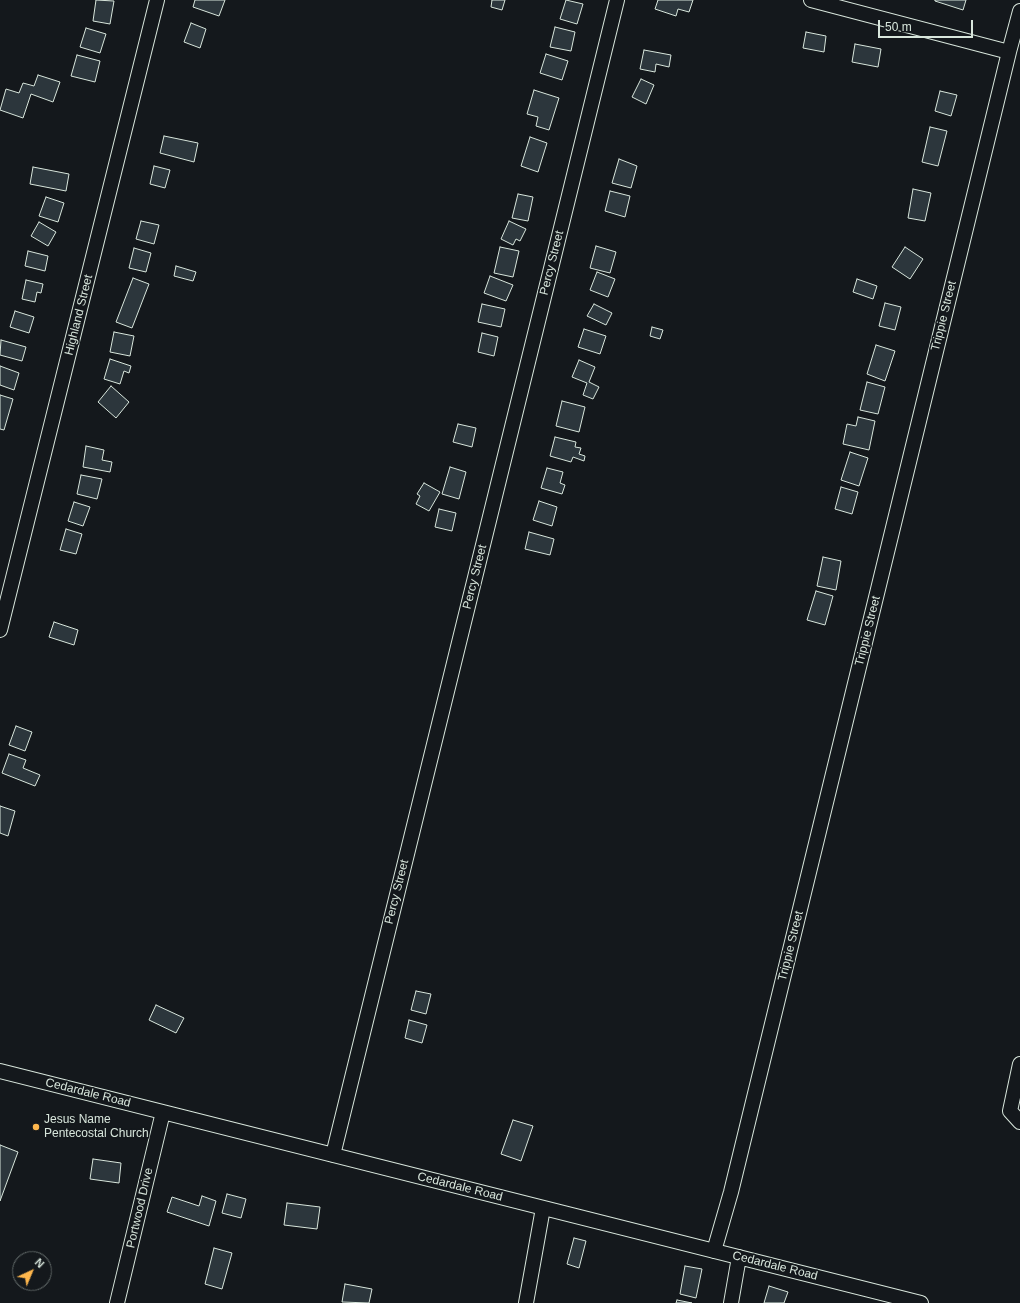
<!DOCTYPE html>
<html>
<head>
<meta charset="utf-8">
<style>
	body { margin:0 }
	#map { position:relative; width:1020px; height:1303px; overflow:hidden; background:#14181c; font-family:Arial,sans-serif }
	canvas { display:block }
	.north { position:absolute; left:12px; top:1251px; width:40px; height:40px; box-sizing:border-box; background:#14181c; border:1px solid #626a69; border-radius:50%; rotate:44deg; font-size:11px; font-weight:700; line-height:16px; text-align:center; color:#d8e6dc }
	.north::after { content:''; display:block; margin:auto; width:14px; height:18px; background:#ffb74d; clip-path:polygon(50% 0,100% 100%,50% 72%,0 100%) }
	.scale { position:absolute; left:878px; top:20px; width:95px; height:18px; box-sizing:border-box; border:2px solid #d8e6dc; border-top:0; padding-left:5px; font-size:12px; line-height:14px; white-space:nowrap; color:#d8e6dc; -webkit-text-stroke:3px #14181c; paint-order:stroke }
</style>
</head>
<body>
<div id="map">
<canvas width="1020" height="1303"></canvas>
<div class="north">N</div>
<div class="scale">50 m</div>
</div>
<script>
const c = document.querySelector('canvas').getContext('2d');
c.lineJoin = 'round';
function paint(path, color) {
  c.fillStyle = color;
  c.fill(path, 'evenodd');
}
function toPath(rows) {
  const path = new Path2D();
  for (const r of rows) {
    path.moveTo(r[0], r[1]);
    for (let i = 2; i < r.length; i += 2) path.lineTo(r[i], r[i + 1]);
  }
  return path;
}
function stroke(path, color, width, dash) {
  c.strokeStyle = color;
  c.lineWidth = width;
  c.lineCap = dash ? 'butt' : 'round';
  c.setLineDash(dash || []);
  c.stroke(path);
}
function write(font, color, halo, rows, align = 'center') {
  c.font = font + ' Arial,sans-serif';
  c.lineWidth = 3;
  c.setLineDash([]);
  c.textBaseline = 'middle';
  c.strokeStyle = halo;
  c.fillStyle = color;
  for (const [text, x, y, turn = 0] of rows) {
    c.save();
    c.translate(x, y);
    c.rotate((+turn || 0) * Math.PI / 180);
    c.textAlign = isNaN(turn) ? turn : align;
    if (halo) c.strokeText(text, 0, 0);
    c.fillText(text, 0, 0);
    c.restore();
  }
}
const building = toPath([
	[96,0,114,1,110,24,93,21,96,0],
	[195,0,225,0,219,16,193,7,195,0],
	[492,0,505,0,502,10,491,7,492,0],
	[566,0,583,4,577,24,560,19,566,0],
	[658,0,693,0,689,12,678,9,676,16,655,9,658,0],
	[935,0,966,0,963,10,935,1,935,0],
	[191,23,206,29,200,48,184,42,191,23],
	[555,27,575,32,571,51,550,47,555,27],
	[86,28,106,34,100,53,80,47,86,28],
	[806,32,826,36,824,52,803,48,806,32],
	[855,44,881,49,878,67,852,62,855,44],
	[644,50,671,55,669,67,656,64,655,72,640,69,644,50],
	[546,54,568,61,562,80,540,73,546,54],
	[77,55,100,61,95,82,71,76,77,55],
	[38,75,60,82,53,102,31,94,23,118,0,110,6,89,19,93,23,83,34,86,38,75],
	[641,79,654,85,646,104,632,97,641,79],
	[534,90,559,98,549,130,536,126,538,117,527,114,534,90],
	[940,91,957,95,951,116,935,111,940,91],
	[930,127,947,131,938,166,922,162,930,127],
	[164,136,198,143,194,162,160,153,164,136],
	[530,137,547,143,538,172,521,166,530,137],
	[619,159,637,166,631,188,612,183,619,159],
	[154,166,170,170,165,188,150,184,154,166],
	[33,167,69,174,66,191,30,184,33,167],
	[913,189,931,193,925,221,908,218,913,189],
	[610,191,630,196,625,217,605,211,610,191],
	[518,194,533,197,528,221,512,218,518,194],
	[46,197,64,203,58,222,39,216,46,197],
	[141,221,159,225,154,244,136,239,141,221],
	[509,221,526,229,520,241,516,239,513,245,501,239,509,221],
	[39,222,56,232,48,246,31,236,39,222],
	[596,246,616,252,610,273,590,268,596,246],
	[500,247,519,251,513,277,494,273,500,247],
	[905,247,923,259,910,279,892,267,905,247],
	[134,248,151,253,146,272,129,268,134,248],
	[28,251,48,256,45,271,25,266,28,251],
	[176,266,196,272,193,281,174,276,176,266],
	[597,272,615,279,608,297,590,290,597,272],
	[490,276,513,285,506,301,484,293,490,276],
	[133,278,149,284,132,328,116,322,133,278],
	[857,279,877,286,873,299,853,292,857,279],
	[26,280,43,284,41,293,37,292,35,302,22,299,26,280],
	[885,303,901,307,895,330,879,326,885,303],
	[482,304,505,309,501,327,478,322,482,304],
	[594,304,612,313,606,325,587,316,594,304],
	[15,311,34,317,29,333,10,327,15,311],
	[652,327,663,330,660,339,650,336,652,327],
	[584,329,606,336,600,354,578,347,584,329],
	[114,332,134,336,130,356,110,352,114,332],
	[482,333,498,337,494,356,478,352,482,333],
	[1,340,26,347,22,361,0,355,1,340],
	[876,345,895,351,885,381,867,374,876,345],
	[110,359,131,366,129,373,124,371,120,384,104,379,110,359],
	[579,360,595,367,589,382,599,387,593,399,583,395,587,383,572,377,579,360],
	[0,366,19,373,14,390,0,385,0,366],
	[867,382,885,387,878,414,860,410,867,382],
	[111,386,129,402,116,418,98,402,111,386],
	[0,395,13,399,4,430,0,429,0,395],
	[562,401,585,407,579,432,556,426,562,401],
	[858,417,875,421,869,450,843,444,847,424,856,426,858,417],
	[458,424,476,428,472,447,453,442,458,424],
	[555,437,576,442,575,447,581,448,579,454,585,456,584,461,573,457,571,462,550,456,555,437],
	[86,446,104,450,102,460,112,462,110,472,83,467,86,446],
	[850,452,868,458,859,486,841,480,850,452],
	[450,467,466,472,459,499,442,494,450,467],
	[547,468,563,472,560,483,565,485,562,494,541,488,547,468],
	[81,475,102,479,97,499,77,494,81,475],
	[424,483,440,492,429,511,416,504,420,496,417,494,424,483],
	[841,487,858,492,852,514,835,509,841,487],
	[539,501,557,507,552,526,533,520,539,501],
	[74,502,90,507,83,526,68,521,74,502],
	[439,509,456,513,452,531,435,527,439,509],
	[66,529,82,534,76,554,60,550,66,529],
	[529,532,554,539,550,555,525,549,529,532],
	[823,557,841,561,836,590,817,586,823,557],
	[816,591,833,596,825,625,807,620,816,591],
	[54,622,78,630,74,645,49,637,54,622],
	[16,726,32,732,25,751,9,745,16,726],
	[9,754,26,760,23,768,40,775,35,786,2,773,9,754],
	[0,806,15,811,8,836,0,833,0,806],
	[416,991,431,994,426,1014,411,1010,416,991],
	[156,1005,184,1018,176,1033,149,1020,156,1005],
	[409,1020,427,1025,422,1043,405,1038,409,1020],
	[513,1120,533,1126,521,1161,501,1154,513,1120],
	[0,1145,18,1152,0,1201,0,1145],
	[93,1159,121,1163,119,1183,90,1179,93,1159],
	[227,1194,246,1199,241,1218,222,1213,227,1194],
	[202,1196,216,1201,209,1226,167,1212,172,1197,199,1206,202,1196],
	[287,1203,320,1207,317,1229,284,1225,287,1203],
	[574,1238,586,1241,579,1268,567,1264,574,1238],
	[214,1248,232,1253,222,1289,205,1284,214,1248],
	[685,1266,702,1269,696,1298,680,1294,685,1266],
	[345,1284,372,1289,369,1303,342,1302,345,1284],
	[769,1286,788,1292,784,1303,764,1303,769,1286],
	[677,1300,692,1303,676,1303,677,1300]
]);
paint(building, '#2c363c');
stroke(building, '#d8e6dc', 1);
const minor = toPath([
	[811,0,1009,52],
	[0,630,157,0],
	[1020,1064,1010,1111,1020,1122],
	[0,1071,921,1303],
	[333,1155,617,0],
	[714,1251,731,1192,1009,52,1020,11],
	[117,1303,163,1112],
	[526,1303,543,1208],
	[731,1303,739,1257]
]);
stroke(minor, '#d8e6dc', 16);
stroke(minor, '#14181c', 14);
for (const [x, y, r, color] of [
	[36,1127,4,"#ffb74d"]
]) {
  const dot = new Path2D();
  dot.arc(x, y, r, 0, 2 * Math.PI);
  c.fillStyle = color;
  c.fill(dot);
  stroke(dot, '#14181c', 1.5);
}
write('12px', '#d8e6dc', '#14181c', [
	["Percy Street",552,263,-76],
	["Highland Street",79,315,-76],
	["Trippie Street",944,316,-76],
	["Percy Street",475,577,-76],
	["Trippie Street",868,631,-76],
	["Percy Street",397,892,-76],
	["Trippie Street",791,946,-76],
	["Cedardale Road",88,1093,14],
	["Cedardale Road",460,1187,14],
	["Portwood Drive",140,1208,-77],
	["Cedardale Road",775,1266,14]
]);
write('12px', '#d8e6dc', '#14181c', [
	["Jesus Name",44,1120],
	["Pentecostal Church",44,1134]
], 'left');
</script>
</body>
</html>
